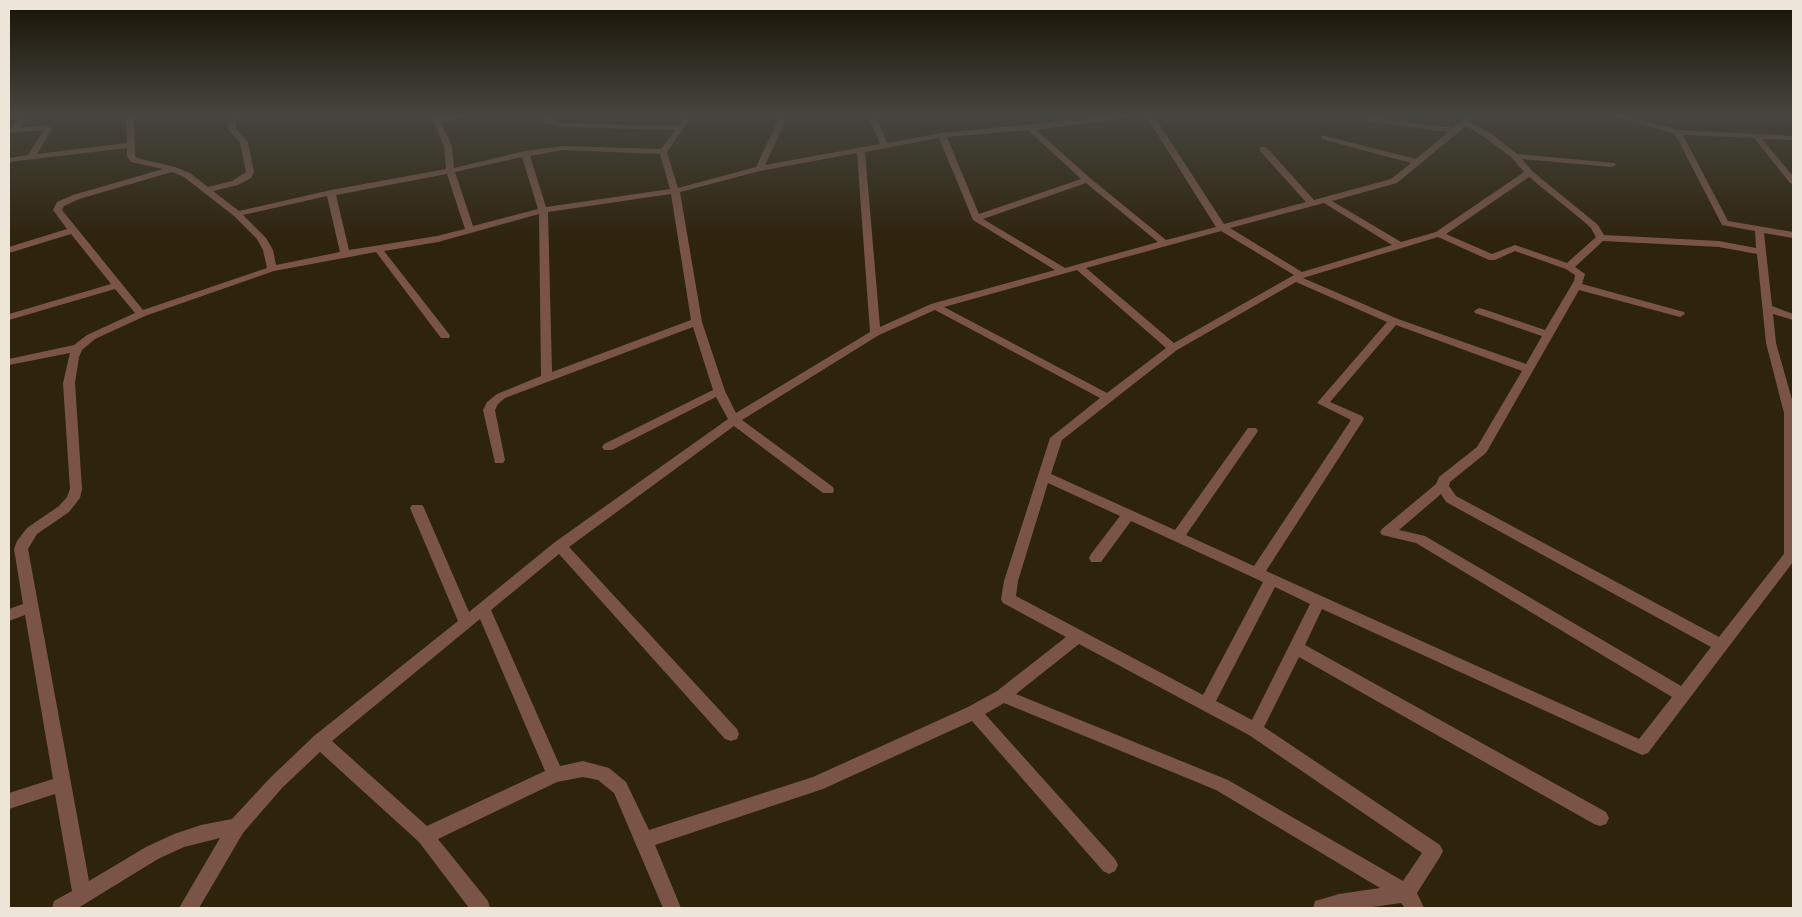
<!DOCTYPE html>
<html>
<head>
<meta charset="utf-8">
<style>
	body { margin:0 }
	#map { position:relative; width:1802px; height:917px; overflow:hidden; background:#2e230b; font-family:"Varela Round",sans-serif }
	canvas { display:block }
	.frame { position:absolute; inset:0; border:10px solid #ede6d8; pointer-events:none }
</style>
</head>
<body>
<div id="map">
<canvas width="1802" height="917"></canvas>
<div class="frame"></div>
</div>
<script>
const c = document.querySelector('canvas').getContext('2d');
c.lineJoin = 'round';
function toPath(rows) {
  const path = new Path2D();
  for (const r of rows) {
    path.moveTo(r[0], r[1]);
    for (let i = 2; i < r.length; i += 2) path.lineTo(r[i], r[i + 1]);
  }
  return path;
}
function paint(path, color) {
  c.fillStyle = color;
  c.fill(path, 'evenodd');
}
paint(toPath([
	[21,116,28,116,20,128,47,125,52,129,37,154,127,143,126,116,134,116,135,156,137,158,175,167,190,173,208,187,232,181,246,172,240,143,228,129,229,116,237,116,236,129,248,142,254,172,251,178,238,185,213,191,239,211,331,190,446,169,444,146,431,116,472,116,441,122,452,146,454,168,525,151,563,146,661,149,675,130,560,127,542,122,542,116,550,116,549,119,561,123,678,126,685,116,692,116,667,152,678,188,756,167,780,116,788,116,765,165,880,144,868,116,876,116,887,143,942,133,1112,116,1139,116,1036,130,1090,178,1166,240,1216,227,1146,116,1154,116,1224,224,1306,202,1260,151,1260,147,1266,147,1314,200,1391,179,1411,163,1321,139,1321,135,1416,159,1448,132,1371,122,1368,122,1366,116,1453,128,1468,116,1476,116,1470,122,1493,135,1517,154,1615,163,1616,165,1612,167,1522,159,1532,171,1598,225,1604,235,1719,241,1756,248,1755,231,1722,225,1675,134,1610,116,1624,116,1678,130,1793,136,1793,140,1762,139,1793,176,1793,184,1790,183,1754,138,1683,135,1728,221,1793,232,1793,238,1764,233,1772,306,1793,314,1793,320,1773,314,1776,343,1793,403,1793,562,1648,753,1642,755,1322,609,1305,645,1606,812,1609,818,1606,824,1600,826,1594,824,1299,657,1264,727,1440,845,1443,851,1440,857,1417,893,1424,908,1405,908,1401,903,1366,908,1313,908,1315,901,1322,899,1339,894,1380,888,1216,790,1004,703,985,714,1115,859,1118,865,1115,871,1109,874,1103,871,972,721,823,789,655,845,681,908,663,908,614,793,598,780,583,777,557,782,438,839,488,901,490,908,469,908,419,842,320,752,282,788,243,833,199,908,179,908,220,838,184,847,158,859,78,908,52,908,54,901,72,891,55,794,9,809,9,793,53,779,25,615,9,621,9,609,23,604,14,549,17,541,27,528,59,506,67,497,70,489,63,383,70,353,9,365,9,359,74,345,87,335,135,313,115,289,9,320,9,314,111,284,71,234,9,253,9,247,67,229,53,210,57,202,73,195,163,169,131,162,127,156,127,148,9,162,9,158,28,155,44,130,9,133,9,129,11,128,21,116],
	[1466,126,1487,139,1512,158,1524,172,1436,232,1401,242,1332,201,1397,183,1466,126],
	[1028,130,1081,179,979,214,947,137,1028,130],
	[939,138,973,220,1055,270,931,304,880,327,865,152,939,138],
	[563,150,660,154,670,189,546,207,530,156,563,150],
	[857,153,870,332,736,413,725,391,702,322,680,192,760,171,857,153],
	[522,157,538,209,473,226,455,172,522,157],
	[172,172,184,177,234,216,257,239,263,250,267,268,143,310,62,210,64,206,79,199,172,172],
	[447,174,465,229,437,236,349,250,336,195,447,174],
	[1529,177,1582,220,1591,228,1596,237,1567,263,1515,245,1492,254,1446,234,1529,177],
	[1086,183,1158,242,1065,268,983,219,1086,183],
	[671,194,691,320,552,372,548,212,671,194],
	[327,196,340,252,276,265,273,250,266,238,243,215,327,196],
	[1324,203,1392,245,1302,272,1230,228,1324,203],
	[539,214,541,376,497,394,487,402,483,410,495,463,503,463,505,460,495,410,498,404,505,398,693,327,713,390,604,444,602,447,604,450,612,450,716,397,728,419,555,542,469,612,424,508,422,505,412,505,410,508,458,621,314,736,270,778,232,819,201,825,174,834,146,847,89,881,28,549,37,534,69,512,80,498,82,489,75,383,79,357,82,350,95,339,145,316,274,271,376,252,441,338,449,338,450,336,449,334,384,251,438,242,539,214],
	[1221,231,1294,275,1174,343,1086,268,1221,231],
	[1438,237,1489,260,1495,260,1515,251,1566,269,1575,275,1574,281,1545,330,1483,309,1479,308,1474,311,1475,313,1542,336,1526,364,1398,319,1303,278,1438,237],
	[1603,241,1719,247,1757,254,1766,343,1784,413,1784,554,1719,637,1456,496,1449,486,1450,482,1486,453,1579,290,1680,317,1685,314,1684,312,1582,284,1585,274,1575,267,1603,241],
	[1077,270,1166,348,1107,393,944,307,1077,270],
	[1296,282,1387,322,1317,403,1351,420,1254,566,1186,535,1256,434,1258,431,1256,428,1248,428,1175,530,1051,474,1062,440,1177,350,1296,282],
	[935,310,1100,398,1050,438,1004,581,1001,599,1003,603,1066,637,997,691,968,707,813,777,649,830,626,782,609,768,583,761,560,766,491,610,559,554,725,739,731,741,737,739,739,734,737,729,569,547,734,426,823,493,833,493,834,490,833,487,742,420,879,335,935,310],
	[1396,325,1522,371,1477,447,1439,477,1436,484,1382,529,1380,532,1382,535,1416,543,1672,697,1639,739,1266,571,1364,419,1362,416,1330,402,1396,325],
	[1048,483,1120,516,1091,554,1089,558,1091,562,1101,562,1131,521,1263,582,1203,695,1016,596,1018,581,1048,483],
	[1441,494,1446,502,1711,647,1681,686,1425,536,1399,530,1441,494],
	[1275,587,1310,604,1252,720,1216,701,1275,587],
	[480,619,545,771,427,826,332,741,480,619],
	[1079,644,1249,735,1422,853,1403,881,1228,780,1016,694,1079,644]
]), '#7a5547');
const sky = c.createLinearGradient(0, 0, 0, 245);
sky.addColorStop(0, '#191306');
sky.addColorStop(0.47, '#46453f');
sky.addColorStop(1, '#46453f00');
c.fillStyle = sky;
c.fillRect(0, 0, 1802, 245);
</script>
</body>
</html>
